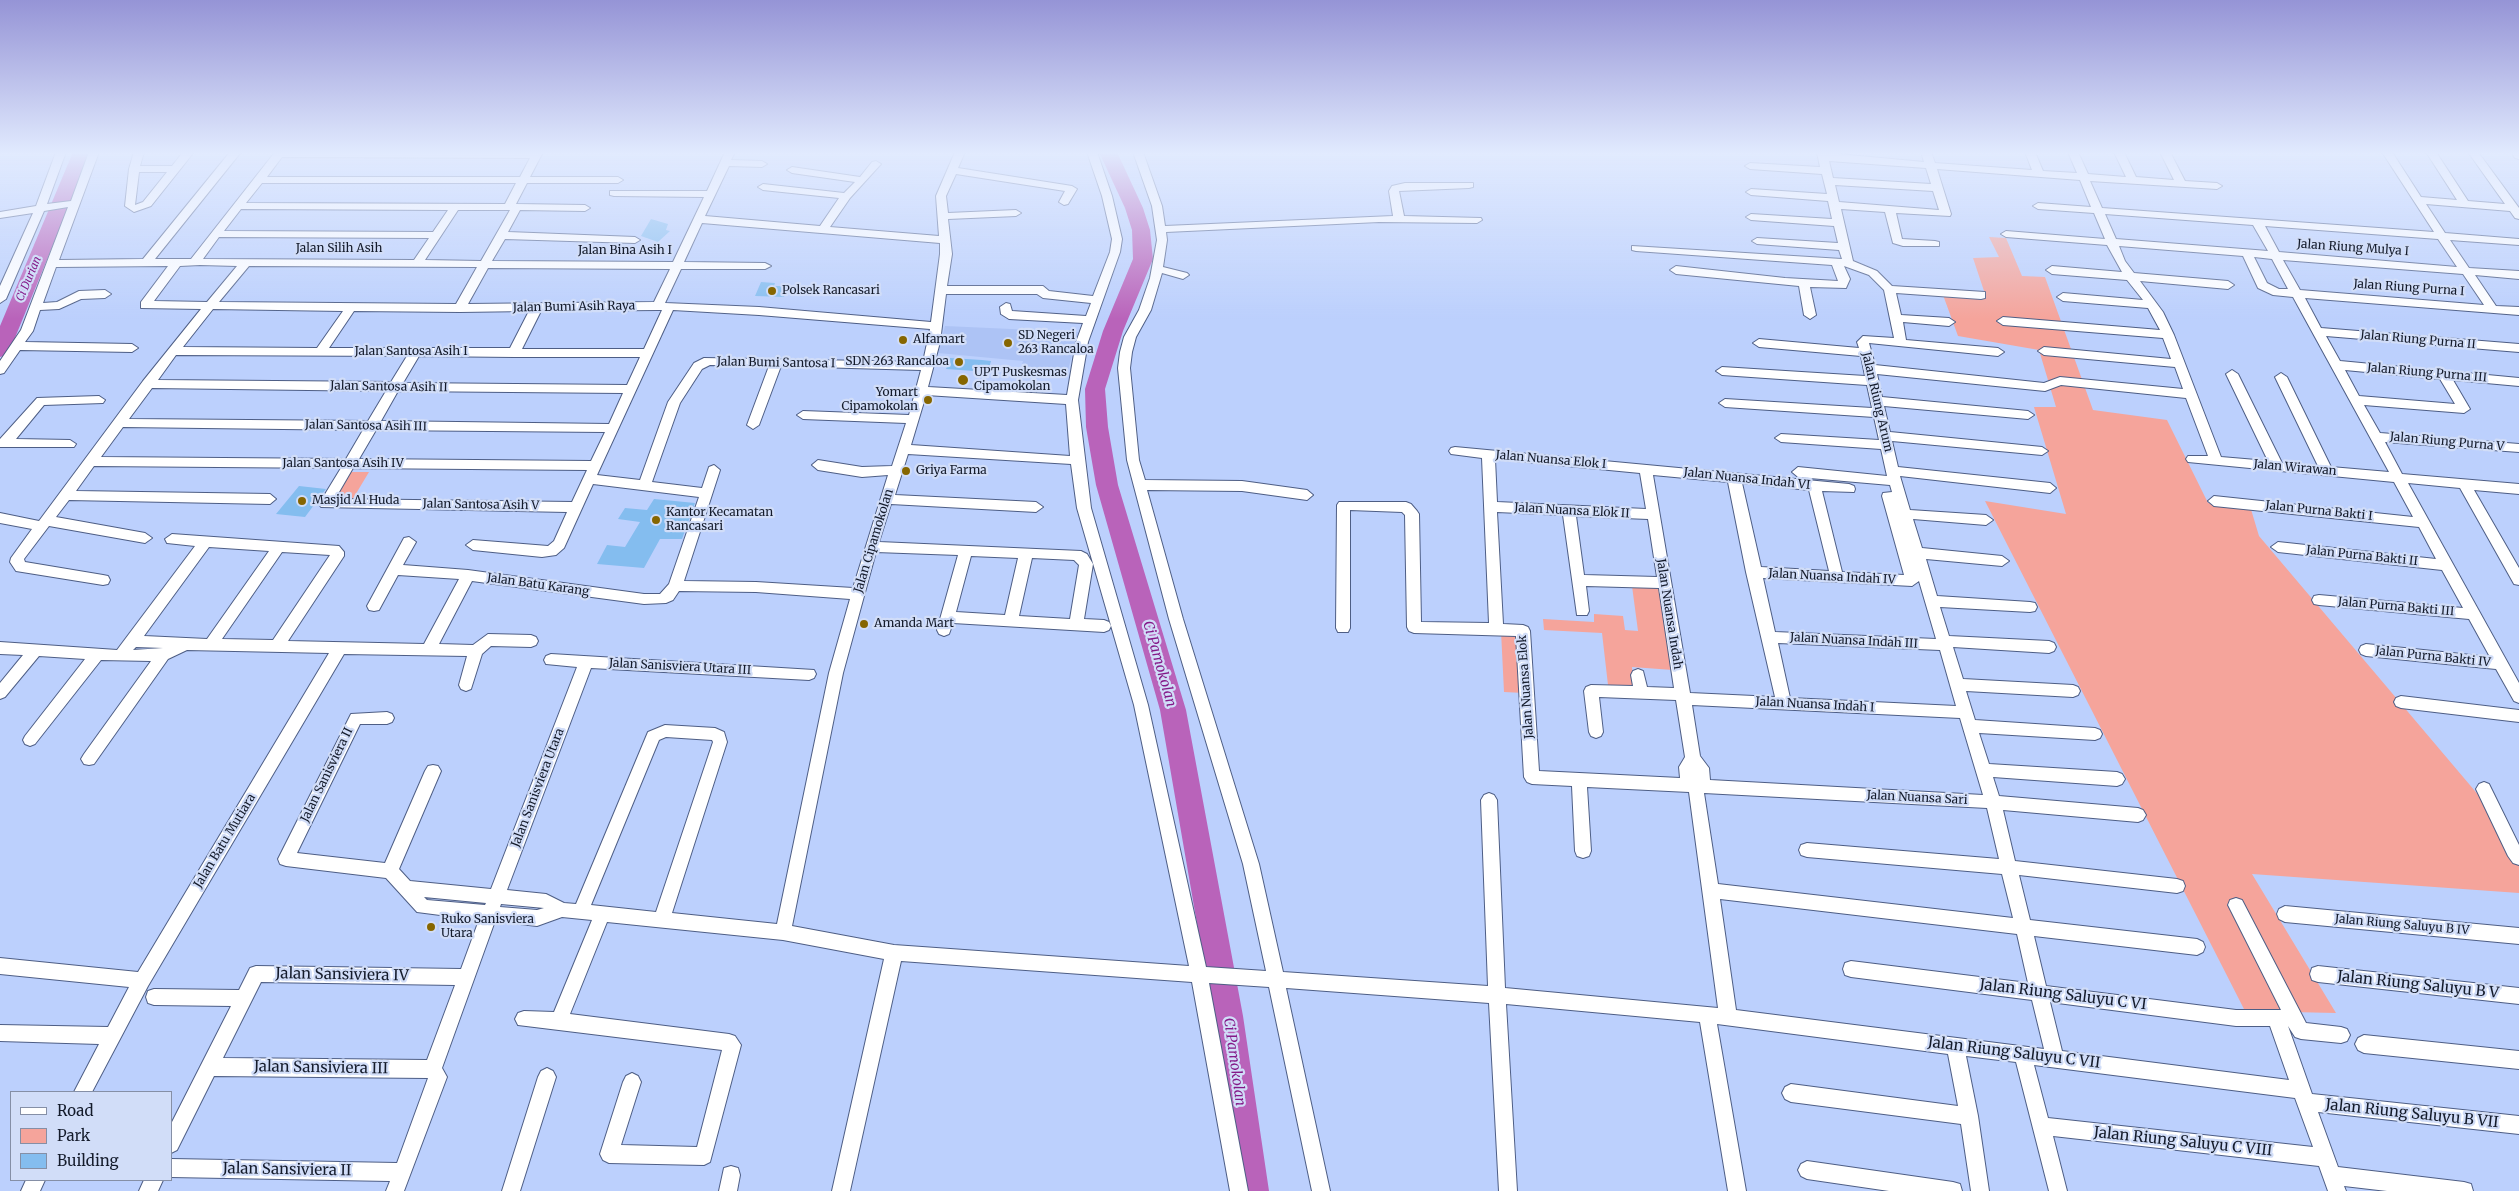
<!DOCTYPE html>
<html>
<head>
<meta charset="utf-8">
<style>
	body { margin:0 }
	#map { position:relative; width:2519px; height:1191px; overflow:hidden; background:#bcd0fd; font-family:Merriweather,serif }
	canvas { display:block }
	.legend { position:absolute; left:10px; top:1091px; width:162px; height:90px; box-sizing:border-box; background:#d1ddf8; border:1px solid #858fa6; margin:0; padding:6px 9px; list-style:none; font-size:15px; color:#141b2b }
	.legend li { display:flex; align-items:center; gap:10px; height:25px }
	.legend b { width:25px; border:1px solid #858fa6 }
</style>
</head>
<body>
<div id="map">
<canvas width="2519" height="1191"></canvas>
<ul class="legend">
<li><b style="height:6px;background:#fff"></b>Road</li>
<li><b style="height:14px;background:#f5a49b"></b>Park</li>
<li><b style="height:14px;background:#84bdef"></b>Building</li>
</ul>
</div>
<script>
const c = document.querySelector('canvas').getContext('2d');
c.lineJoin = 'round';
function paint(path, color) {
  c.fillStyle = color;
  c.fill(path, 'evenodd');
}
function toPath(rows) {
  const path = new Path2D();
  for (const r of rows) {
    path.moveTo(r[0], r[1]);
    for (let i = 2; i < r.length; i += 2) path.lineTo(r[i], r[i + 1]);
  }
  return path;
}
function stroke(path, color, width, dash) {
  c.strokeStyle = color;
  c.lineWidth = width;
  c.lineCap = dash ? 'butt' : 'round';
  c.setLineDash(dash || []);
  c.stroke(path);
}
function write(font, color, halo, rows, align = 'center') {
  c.font = font + ' Merriweather,serif';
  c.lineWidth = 4.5;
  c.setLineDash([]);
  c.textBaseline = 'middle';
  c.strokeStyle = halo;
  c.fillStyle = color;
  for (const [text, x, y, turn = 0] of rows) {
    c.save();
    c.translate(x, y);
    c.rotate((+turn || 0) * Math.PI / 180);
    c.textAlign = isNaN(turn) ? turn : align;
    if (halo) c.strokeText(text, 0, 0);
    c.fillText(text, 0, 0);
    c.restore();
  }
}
paint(toPath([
	[945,326,1078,332,1066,378,1019,374,1023,361,938,353]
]), '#adc3f5');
paint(toPath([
	[1989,237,2006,238,2022,276,2045,277,2093,410,2167,420,2208,503,2250,506,2259,536,2519,843,2519,893,2252,874,2336,1013,2245,1011,1985,501,2066,514,2034,407,2056,407,2039,350,1958,336,1943,295,1986,297,1973,258,1999,257],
	[348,472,369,472,351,502,330,502],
	[1632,586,1661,588,1673,670,1632,667,1634,686,1608,685,1602,633,1544,630,1543,619,1594,622,1594,614,1623,616,1625,630,1638,631],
	[1501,631,1519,632,1524,693,1504,692]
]), '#f5a49b');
paint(toPath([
	[73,152,91,152,10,350,7,355,0,357,0,326,73,152],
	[1099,152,1117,152,1143,208,1150,230,1153,259,1123,331,1105,389,1108,427,1118,485,1186,710,1243,1016,1269,1191,1237,1191,1213,1016,1160,710,1096,485,1086,427,1085,389,1103,331,1133,259,1132,230,1125,208,1099,152]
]), '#b963ba');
paint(toPath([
	[651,219,668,224,666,230,670,231,658,242,641,236],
	[761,282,775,283,774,286,789,286,784,297,755,296],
	[950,358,982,360,991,361,988,372,946,369],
	[299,486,326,489,305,517,276,514],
	[654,499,695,503,682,539,660,539,644,568,597,564,607,545,625,547,640,522,618,519,625,508,647,510]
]), '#84bdef');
const minor = toPath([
	[56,152,66,152,47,204,71,201,89,152,99,152,59,260,143,259,230,152,241,152,155,259,191,259,275,152,543,152,530,177,618,177,623,180,618,183,527,183,516,204,585,205,590,208,585,211,520,210,508,232,635,237,640,240,635,243,505,239,492,261,673,262,704,197,614,196,610,195,610,191,707,191,725,152,735,152,731,160,762,161,767,164,762,167,729,166,705,216,820,226,839,198,763,190,758,187,763,184,844,193,855,182,792,173,787,170,792,167,860,177,872,162,876,161,881,164,850,198,830,227,939,236,936,196,955,152,965,152,958,168,1072,186,1077,189,1068,204,1064,205,1059,202,1065,191,956,174,946,196,948,213,1016,210,1021,213,1016,216,948,219,952,254,947,286,1043,286,1049,291,1093,296,1110,252,1112,239,1102,196,1087,152,1097,152,1112,196,1122,239,1120,252,1088,342,1078,400,1091,508,1148,705,1206,967,1266,971,1243,864,1169,619,1127,460,1118,368,1120,352,1124,337,1139,310,1150,278,1157,240,1152,206,1133,152,1143,152,1162,206,1165,226,1393,216,1389,191,1392,186,1405,183,1473,183,1473,187,1469,188,1399,191,1404,216,1481,218,1482,220,1477,223,1379,222,1166,232,1167,240,1163,267,1187,273,1189,275,1183,279,1162,273,1151,310,1136,337,1132,352,1130,368,1139,460,1145,480,1242,481,1307,490,1313,495,1307,500,1242,491,1147,490,1183,619,1259,864,1283,972,1488,986,1481,800,1484,795,1489,793,1494,795,1497,800,1505,988,1718,1008,1689,792,1587,787,1591,851,1589,856,1583,858,1577,856,1575,851,1572,786,1532,784,1527,782,1524,777,1516,636,1414,633,1409,631,1407,627,1405,515,1402,512,1350,510,1350,628,1348,632,1338,632,1336,628,1337,505,1339,502,1406,502,1411,504,1417,511,1419,514,1421,622,1489,623,1482,458,1451,454,1449,451,1451,448,1455,447,1849,484,1854,486,1855,489,1854,492,1822,491,1842,572,1904,575,1882,496,1883,493,1892,492,1890,485,1798,477,1792,472,1798,467,1887,476,1881,449,1781,442,1775,438,1781,434,1879,440,1874,417,1725,407,1719,403,1725,399,1872,408,1867,385,1722,375,1716,371,1722,367,1865,376,1861,356,1759,347,1753,343,1759,339,1859,348,1857,342,1863,336,1894,338,1884,290,1869,275,1844,266,1850,279,1846,288,1810,287,1816,315,1810,319,1804,315,1799,286,1676,274,1670,270,1676,266,1785,278,1838,281,1832,265,1636,251,1632,250,1632,246,1842,259,1839,250,1757,244,1752,241,1757,238,1838,243,1834,226,1751,220,1746,217,1751,214,1832,219,1828,201,1751,195,1746,192,1751,189,1827,194,1822,174,1750,169,1745,166,1750,163,1820,167,1817,152,1924,162,1921,152,1931,152,1935,163,2032,170,2025,152,2035,152,2043,171,2077,173,2068,152,2078,152,2088,174,2126,177,2114,152,2124,152,2136,177,2174,180,2160,152,2170,152,2185,181,2217,183,2222,186,2217,189,2090,181,2102,208,2434,232,2382,152,2392,152,2421,197,2457,200,2426,152,2436,152,2468,201,2505,204,2468,152,2478,152,2519,208,2519,219,2515,218,2510,211,2426,204,2445,233,2519,239,2519,245,2450,240,2469,268,2519,271,2519,279,2475,275,2496,306,2519,307,2519,315,2305,298,2321,328,2519,344,2519,352,2326,336,2340,361,2519,378,2519,386,2453,380,2470,409,2464,413,2364,405,2380,433,2519,444,2519,452,2385,442,2402,474,2519,484,2519,494,2474,490,2519,568,2519,585,2514,584,2460,488,2408,483,2519,683,2519,703,2514,701,2496,669,2366,656,2361,654,2359,650,2361,646,2366,644,2490,657,2469,619,2319,605,2314,604,2312,600,2314,596,2319,595,2463,608,2442,570,2278,552,2271,547,2278,542,2436,559,2419,527,2214,506,2208,501,2214,496,2413,517,2394,482,2188,462,2186,459,2188,456,2208,456,2186,398,2061,385,2045,391,1877,374,1882,397,2028,411,2034,415,2028,419,1884,406,1890,432,2042,447,2048,451,2042,455,1892,441,1898,467,2050,483,2056,488,2050,493,1900,476,1910,510,1986,515,1993,520,1986,525,1913,519,1922,548,2002,556,2009,561,2002,566,1926,559,1937,596,2030,602,2035,603,2037,607,2035,611,2030,612,1940,607,1949,636,2049,641,2054,643,2056,647,2054,651,2049,653,1953,647,1963,679,2073,685,2078,687,2080,691,2078,695,2073,697,1966,691,1975,720,2095,728,2100,730,2102,734,2100,738,2095,740,1979,733,1989,764,2117,772,2122,774,2125,779,2122,784,2117,786,1993,777,1999,796,2138,808,2143,810,2146,815,2143,820,2138,822,2003,810,2015,861,2177,879,2183,881,2185,886,2183,891,2177,893,2019,875,2030,920,2197,939,2203,942,2205,947,2203,952,2197,955,2034,936,2046,986,2236,1010,2281,1010,2228,905,2230,900,2236,898,2242,900,2306,1023,2341,1027,2347,1029,2350,1035,2347,1041,2341,1043,2301,1039,2295,1037,2288,1026,2312,1094,2519,1116,2519,1134,2318,1112,2338,1167,2464,1182,2471,1184,2473,1191,2387,1191,2344,1186,2346,1191,2328,1191,2319,1166,2053,1136,2067,1191,2049,1191,2016,1062,1966,1056,1978,1116,1989,1191,1971,1191,1961,1124,1791,1102,1785,1099,1782,1093,1785,1087,1791,1084,1958,1106,1948,1054,1717,1024,1746,1191,1728,1191,1700,1022,1506,1004,1517,1191,1499,1191,1489,1003,1286,988,1330,1191,1312,1191,1269,987,1209,983,1248,1191,1230,1191,1192,982,901,961,850,1191,832,1191,884,959,783,940,607,922,570,1014,729,1034,735,1036,741,1045,710,1162,704,1165,609,1163,603,1160,600,1154,623,1082,626,1076,632,1073,638,1076,641,1082,621,1145,697,1147,722,1050,518,1025,515,1019,518,1013,524,1011,554,1012,592,920,562,917,537,926,495,921,442,1068,447,1077,404,1191,386,1191,390,1181,171,1177,171,1159,397,1163,428,1078,214,1076,177,1150,171,1153,171,1124,231,1006,154,1005,148,1003,146,997,148,991,154,989,239,990,250,968,256,966,461,969,479,920,417,912,386,878,286,866,280,864,278,859,351,714,387,712,392,714,394,718,392,722,387,724,360,724,297,853,385,863,425,771,428,766,433,765,438,766,441,771,399,869,410,881,491,889,577,667,546,664,544,660,546,656,551,654,814,670,816,674,814,678,809,680,591,668,507,890,546,894,564,903,576,904,648,732,665,725,715,728,724,732,727,742,672,913,777,924,829,673,850,599,756,592,679,591,673,600,666,603,644,604,472,581,439,644,473,645,488,634,531,635,536,637,538,641,536,645,531,647,491,646,482,654,471,689,466,691,461,689,459,685,467,656,344,654,148,986,92,1092,74,1092,99,1044,0,1041,0,1025,108,1027,129,987,0,974,0,958,138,972,329,653,187,650,168,659,94,764,89,765,84,764,81,759,84,754,151,661,101,660,35,744,30,746,25,744,23,740,25,736,85,659,39,656,5,697,0,699,0,683,23,655,0,654,0,642,117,650,195,546,167,543,165,539,172,534,339,546,344,552,344,556,288,641,424,644,459,579,398,575,379,610,374,611,369,610,367,606,404,538,409,537,416,542,403,565,468,570,644,594,660,594,669,584,699,497,593,484,564,548,556,555,542,557,473,550,466,545,473,540,548,546,554,541,567,512,321,507,319,504,341,468,94,466,76,491,270,494,276,499,270,504,69,500,56,517,145,533,152,538,145,543,49,526,24,559,25,562,103,575,108,576,110,580,108,584,103,585,16,571,10,562,11,558,32,529,0,523,0,513,39,521,143,381,201,309,141,308,141,302,168,266,56,267,43,303,57,302,79,291,105,290,111,294,105,298,81,299,59,309,40,310,33,331,25,342,132,344,138,348,132,352,20,350,4,373,0,374,0,361,21,330,68,207,44,211,6,299,0,303,0,286,33,213,0,218,0,212,36,206,56,152],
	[282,157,530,158,520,177,267,177,282,157],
	[1829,161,1926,168,1931,184,1833,178,1829,161],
	[1937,169,2080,180,2091,207,2038,203,2033,206,2038,209,2094,213,2105,239,2006,231,2001,234,2006,237,2107,245,2122,272,2052,266,2046,270,2052,274,2127,280,2143,300,2063,293,2057,297,2063,301,2148,308,2160,330,2003,317,1997,321,2003,325,2163,338,2171,359,2044,347,2038,351,2044,355,2175,367,2183,389,2060,377,2044,383,1875,365,1869,343,1998,356,2004,352,1998,348,1906,340,1903,322,1949,326,1955,322,1949,318,1901,315,1896,293,1981,299,1985,298,1985,292,1892,286,1877,271,1853,261,1841,209,1885,212,1893,243,1903,246,1939,246,1939,242,1935,241,1902,239,1896,213,1950,216,1951,214,1937,169],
	[262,183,516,183,505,204,246,203,262,183],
	[1835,185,1933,191,1939,210,1839,202,1835,185],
	[241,209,448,210,433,232,224,231,241,209],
	[458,210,510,210,481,261,425,260,458,210],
	[2105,214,2253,225,2268,251,2116,239,2105,214],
	[702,223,940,243,940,254,931,322,759,307,665,303,681,269,765,269,771,266,765,263,684,262,702,223],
	[2265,226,2438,239,2457,267,2279,252,2265,226],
	[219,237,429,238,414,260,203,259,219,237],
	[2119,246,2243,256,2258,288,2273,295,2293,297,2389,472,2331,467,2287,377,2281,373,2275,377,2318,466,2282,463,2238,374,2232,370,2226,374,2268,461,2221,457,2174,335,2163,312,2140,281,2228,289,2234,285,2228,281,2134,273,2125,261,2119,246],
	[2254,257,2272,259,2288,289,2279,289,2267,283,2254,257],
	[2283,260,2463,274,2484,305,2300,290,2283,260],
	[200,265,237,266,207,302,154,301,180,266,200,265],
	[249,266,477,267,456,304,219,302,249,266],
	[488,268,670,269,654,302,468,304,488,268],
	[946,294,1037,294,1043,298,1091,303,1086,316,1012,311,1010,304,1006,303,1000,307,1001,314,1009,319,1083,323,1076,342,1067,395,928,387,940,342,946,294],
	[213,309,343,311,317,348,183,347,213,309],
	[658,310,662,310,644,349,522,349,541,311,658,310],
	[673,310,759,315,930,329,923,362,704,358,694,363,668,402,640,480,597,475,673,310],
	[354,311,460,312,529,311,510,348,329,348,354,311],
	[176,355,407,356,391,382,158,380,176,355],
	[419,356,514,357,640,357,627,385,403,383,419,356],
	[710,365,769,366,747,425,753,429,759,425,781,366,921,370,909,415,803,411,797,415,803,419,906,423,892,466,862,467,818,460,812,465,818,470,862,477,888,475,853,588,756,582,684,581,720,470,714,465,709,467,702,488,652,482,680,403,702,369,710,365],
	[2345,370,2440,379,2455,404,2359,396,2345,370],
	[152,388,386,391,368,421,129,419,152,388],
	[398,391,623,393,609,424,381,421,398,391],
	[926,395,1066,404,1070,456,911,445,926,395],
	[123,427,363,430,346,459,101,457,123,427],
	[376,430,605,432,591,461,359,459,376,430],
	[908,454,1071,464,1077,508,1134,705,1189,966,894,945,792,926,843,673,876,552,958,555,937,630,939,634,944,636,949,634,953,623,1104,632,1109,630,1111,626,1109,622,1104,620,1084,619,1093,564,1087,554,1081,551,879,542,891,504,1036,512,1043,507,1036,502,895,495,908,454],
	[1495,459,1640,473,1646,509,1497,502,1495,459],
	[353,468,587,470,572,502,335,499,353,468],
	[1653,475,1728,482,1746,572,1775,697,1690,693,1653,475],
	[1742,483,1809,490,1829,571,1761,567,1742,483],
	[1497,512,1563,515,1577,615,1587,615,1589,611,1586,586,1659,588,1674,688,1647,687,1643,671,1638,669,1633,671,1631,675,1633,686,1591,685,1586,687,1584,691,1589,732,1591,736,1596,738,1601,736,1603,732,1599,697,1676,700,1685,757,1679,767,1680,778,1539,771,1530,631,1528,627,1523,625,1503,624,1497,512],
	[1576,516,1648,519,1657,577,1584,575,1576,516],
	[209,547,269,551,207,639,144,636,209,547],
	[282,552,330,555,273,640,222,639,282,552],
	[971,556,1018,558,1005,615,956,612,971,556],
	[1032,558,1074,560,1079,565,1070,619,1019,616,1032,558],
	[1763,578,1912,586,1919,581,1936,639,1775,632,1763,578],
	[1778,643,1940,650,1956,706,1790,698,1778,643],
	[136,647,163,648,133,650,136,647],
	[1692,705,1960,718,1983,795,1710,780,1709,768,1700,756,1692,705],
	[666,737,712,740,713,742,656,912,591,905,659,740,666,737],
	[1704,793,1987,808,1999,859,1807,843,1801,845,1799,850,1801,855,1807,857,2002,874,2013,918,1718,884,1704,793],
	[424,897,486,903,485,905,427,900,424,897],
	[1720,899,2017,934,2028,983,1851,961,1845,963,1843,969,1845,975,1851,977,2032,1000,2044,1049,1736,1010,1720,899],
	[501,904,544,908,537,910,500,907,501,904],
	[261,982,455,985,427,1060,223,1058,261,982],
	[2050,1002,2236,1026,2270,1026,2289,1080,2062,1051,2050,1002],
	[2034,1065,2295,1098,2313,1147,2048,1118,2034,1065],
	[134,152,144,152,140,166,172,166,183,152,194,152,151,206,134,212,125,206,129,169,134,152],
	[139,172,167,172,143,202,135,205,139,172],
	[2511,152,2519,152,2519,159,2515,158,2511,152],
	[99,396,105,400,103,403,44,405,16,439,70,440,76,444,74,447,0,447,0,439,37,398,99,396],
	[2401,696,2519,710,2519,722,2401,708,2396,706,2394,702,2396,698,2401,696],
	[2484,782,2489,784,2519,845,2519,865,2513,863,2508,856,2476,789,2479,784,2484,782],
	[2285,906,2519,928,2519,944,2285,922,2279,919,2277,914,2279,909,2285,906],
	[2318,966,2519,988,2519,1004,2318,982,2312,980,2310,974,2312,968,2318,966],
	[2364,1035,2519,1051,2519,1069,2364,1053,2358,1050,2355,1044,2358,1038,2364,1035],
	[547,1068,553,1071,556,1077,520,1191,502,1191,538,1077,541,1071,547,1068],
	[1807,1161,1953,1182,1960,1184,1962,1191,1889,1191,1807,1179,1801,1176,1798,1170,1801,1164,1807,1161],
	[731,1166,738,1168,740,1175,737,1191,719,1191,724,1168,731,1166],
	[26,1180,45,1180,40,1191,21,1191,26,1180],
	[144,1180,163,1180,158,1191,139,1191,144,1180]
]);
stroke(minor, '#4e5e85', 2);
paint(minor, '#fff');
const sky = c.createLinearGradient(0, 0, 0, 319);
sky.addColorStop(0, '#9594d6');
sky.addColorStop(0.48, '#e1eafe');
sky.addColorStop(1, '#e1eafe00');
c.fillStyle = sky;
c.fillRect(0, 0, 2519, 319);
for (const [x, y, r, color] of [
	[772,291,5,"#866600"],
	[903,340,5,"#866600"],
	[1008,343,5,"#866600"],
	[959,362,5,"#866600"],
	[963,380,6,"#866600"],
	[928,400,5,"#866600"],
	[906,471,5,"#866600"],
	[302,501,5,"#866600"],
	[656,520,5,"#866600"],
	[864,624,5,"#866600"],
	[431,927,5,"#866600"]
]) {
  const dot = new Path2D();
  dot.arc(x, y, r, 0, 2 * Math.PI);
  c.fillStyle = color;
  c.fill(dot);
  stroke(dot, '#d1ddf8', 2);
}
write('italic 11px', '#841988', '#d1ddf8', [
	["Ci Durian",29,279,-67]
]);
write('12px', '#141b2b', '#d1ddf8', [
	["Jalan Riung Mulya I",2353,248,4],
	["Jalan Silih Asih",339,249],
	["Jalan Bina Asih I",625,251],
	["Jalan Riung Purna I",2409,288,4],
	["Jalan Bumi Asih Raya",574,307,-1],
	["Jalan Riung Purna II",2418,340,5],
	["Jalan Santosa Asih I",411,352],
	["Jalan Bumi Santosa I",776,363,1],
	["Jalan Riung Purna III",2427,373,5],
	["Jalan Santosa Asih II",389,387,1],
	["Jalan Riung Arum",1877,402,77],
	["Jalan Santosa Asih III",366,426,1],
	["Jalan Riung Purna V",2447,442,5],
	["Jalan Nuansa Elok I",1551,460,5],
	["Jalan Santosa Asih IV",343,464],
	["Jalan Wirawan",2295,468,5],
	["Jalan Nuansa Indah VI",1747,479,6],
	["Jalan Santosa Asih V",481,505,1],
	["Jalan Nuansa Elok II",1572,511,3],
	["Jalan Purna Bakti I",2319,511,6],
	["Jalan Cipamokolan",874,541,-73],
	["Jalan Purna Bakti II",2362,556,6],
	["Jalan Nuansa Indah IV",1832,577,3],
	["Jalan Batu Karang",538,585,8],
	["Jalan Purna Bakti III",2396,607,5],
	["Jalan Nuansa Indah",1669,614,81],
	["Jalan Nuansa Indah III",1854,641,3],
	["Jalan Purna Bakti IV",2433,657,6],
	["Jalan Sanisviera Utara III",680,667,3],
	["Jalan Nuansa Elok",1526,687,-94],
	["Jalan Nuansa Indah I",1815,705,3],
	["Jalan Sanisviera II",327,775,-64],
	["Jalan Sanisviera Utara",538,788,-69],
	["Jalan Nuansa Sari",1917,798,3],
	["Jalan Batu Mutiara",225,841,-59],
	["Jalan Riung Saluyu B IV",2402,925,5]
]);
write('12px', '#141b2b', '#d1ddf8', [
	["Polsek Rancasari",782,291],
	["SD Negeri",1018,336],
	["263 Rancaloa",1018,350],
	["Alfamart",913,340],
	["SDN 263 Rancaloa",949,362,"right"],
	["UPT Puskesmas",974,373],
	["Cipamokolan",974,387],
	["Yomart",918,393,"right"],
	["Cipamokolan",918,407,"right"],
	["Griya Farma",916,471],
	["Masjid Al Huda",312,501],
	["Kantor Kecamatan",666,513],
	["Rancasari",666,527],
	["Amanda Mart",874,624],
	["Ruko Sanisviera",441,920],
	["Utara",441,934]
], 'left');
write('italic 14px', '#841988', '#d1ddf8', [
	["Ci Pamokolan",1159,664,74],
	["Ci Pamokolan",1234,1062,82]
]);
write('15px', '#141b2b', '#d1ddf8', [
	["Jalan Sansiviera IV",342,975,1],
	["Jalan Riung Saluyu B V",2418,985,6],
	["Jalan Riung Saluyu C VI",2063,995,7],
	["Jalan Riung Saluyu C VII",2014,1053,7],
	["Jalan Sansiviera III",321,1068,1],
	["Jalan Riung Saluyu B VII",2412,1114,6],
	["Jalan Riung Saluyu C VIII",2183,1142,6],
	["Jalan Sansiviera II",287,1170,1]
]);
</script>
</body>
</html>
